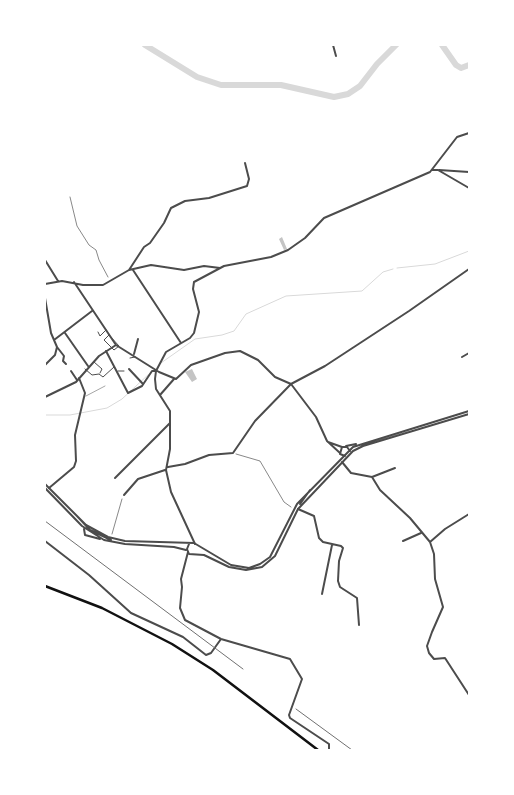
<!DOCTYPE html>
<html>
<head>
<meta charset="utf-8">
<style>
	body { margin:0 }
	#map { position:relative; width:514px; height:795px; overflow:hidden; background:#fff; font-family:"IBM Plex Sans",sans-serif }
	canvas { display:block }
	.frame { position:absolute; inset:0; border:46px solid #fff; pointer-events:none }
</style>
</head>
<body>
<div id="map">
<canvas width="514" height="795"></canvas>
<div class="frame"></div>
</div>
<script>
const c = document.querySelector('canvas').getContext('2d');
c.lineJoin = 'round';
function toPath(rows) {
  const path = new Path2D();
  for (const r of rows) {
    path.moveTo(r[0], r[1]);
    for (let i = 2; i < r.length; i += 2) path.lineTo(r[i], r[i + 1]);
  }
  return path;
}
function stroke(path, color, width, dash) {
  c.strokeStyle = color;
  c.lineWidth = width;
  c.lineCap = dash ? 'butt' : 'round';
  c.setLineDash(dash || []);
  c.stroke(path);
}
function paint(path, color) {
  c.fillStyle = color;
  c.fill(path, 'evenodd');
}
stroke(toPath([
	[397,268,435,264,469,251],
	[161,363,195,339,222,335,234,331,246,314,286,296,362,291,383,272,393,269],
	[45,415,70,415,107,408,122,399,149,374]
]), '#d9d9d9', 1);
stroke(toPath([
	[145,45,197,77,221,85,281,85,334,97,348,94,360,86,377,64,396,45],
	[442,45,456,65,461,68,469,65]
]), '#d9d9d9', 6);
paint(toPath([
	[282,237,287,249,284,250,279,239],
	[192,369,197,379,192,382,185,372]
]), '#c4c4c4');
stroke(toPath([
	[70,197,77,226,89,245,96,250,99,260,108,277],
	[236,454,260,461,284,502,291,507],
	[112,534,122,499]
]), '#111', 0.5);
stroke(toPath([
	[86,396,105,386]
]), '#4c4c4c', 0.5);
stroke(toPath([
	[98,332,100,336,106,330],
	[109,335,119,346,114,350,104,340,109,335],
	[130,358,135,357],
	[94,362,102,369,100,373],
	[85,369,92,375,99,374,103,377,114,367],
	[118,371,124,371]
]), '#4c4c4c', 1);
stroke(toPath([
	[333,45,336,56],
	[432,170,438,170,469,188],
	[439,170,469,172],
	[45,260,58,281],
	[129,270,144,247,150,243,164,223,171,208,185,201,209,198,247,186,249,179,245,163],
	[133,270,181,343],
	[74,282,116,345,159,372,176,379,191,365,225,353,240,351,258,360,275,377,291,384],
	[45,284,62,281,83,285,103,285,129,270,151,265,184,270,204,266,220,268],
	[45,298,51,333,57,347,55,355,45,365],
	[65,333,88,366],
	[54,340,92,311],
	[57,347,64,356,63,361,66,364],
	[106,351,128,393,142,386,152,371,156,371],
	[134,354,138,339],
	[462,357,469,353],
	[129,369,143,384],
	[71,371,77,380],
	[291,384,316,417,327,441,340,453],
	[160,395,174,379],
	[45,397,76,382,99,356,116,345],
	[328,442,342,447],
	[342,462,351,473,372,477,380,490,410,518,430,542,434,554,435,579,443,607,432,632,427,646,429,653,434,659,445,658,469,695],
	[168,467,185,464,209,455,233,453,255,421,291,384,325,366,409,311,469,269],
	[372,477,395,468],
	[115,478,170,423],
	[49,488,74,467,76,461,75,435,85,393,79,378],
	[124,495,138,479,165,470],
	[298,509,314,516,319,538,323,542,341,546,343,548,339,561,338,581,340,587,357,598,359,625],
	[45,541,89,575,131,613,183,637,206,655,211,653,221,639],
	[403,541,421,533],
	[430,542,445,529,469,514],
	[195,544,171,492,166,470,170,449,170,411,156,389,155,379,156,371,166,352,190,338,194,333,199,312,193,289,194,282,224,266,271,257,288,250,305,238,324,218,430,172,457,137,469,133],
	[188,552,181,579,182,587,180,608,185,620,221,639,290,659,302,679,289,715,290,718,329,744,329,750],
	[322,594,332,545]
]), '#4c4c4c', 2);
stroke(toPath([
	[346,446,356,444],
	[345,456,340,454,342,447,347,447,350,451],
	[45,484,86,525,108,537,125,541,194,543,231,565,249,568,260,564,270,557,297,504,353,447,469,411],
	[45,488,82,526,104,540,125,544,174,547,186,550],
	[300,504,310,490],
	[77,516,90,530,111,540],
	[84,529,85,535,100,539],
	[189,544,187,549,189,554,204,555,229,567,246,570,262,567,275,556,298,509,353,451,363,446,469,414]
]), '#4c4c4c', 2);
stroke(toPath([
	[45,586,102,608,172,644,213,670,318,750]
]), '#111', 2.5);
stroke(toPath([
	[45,521,243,669],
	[296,709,352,750]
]), '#707070', 1);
</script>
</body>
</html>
